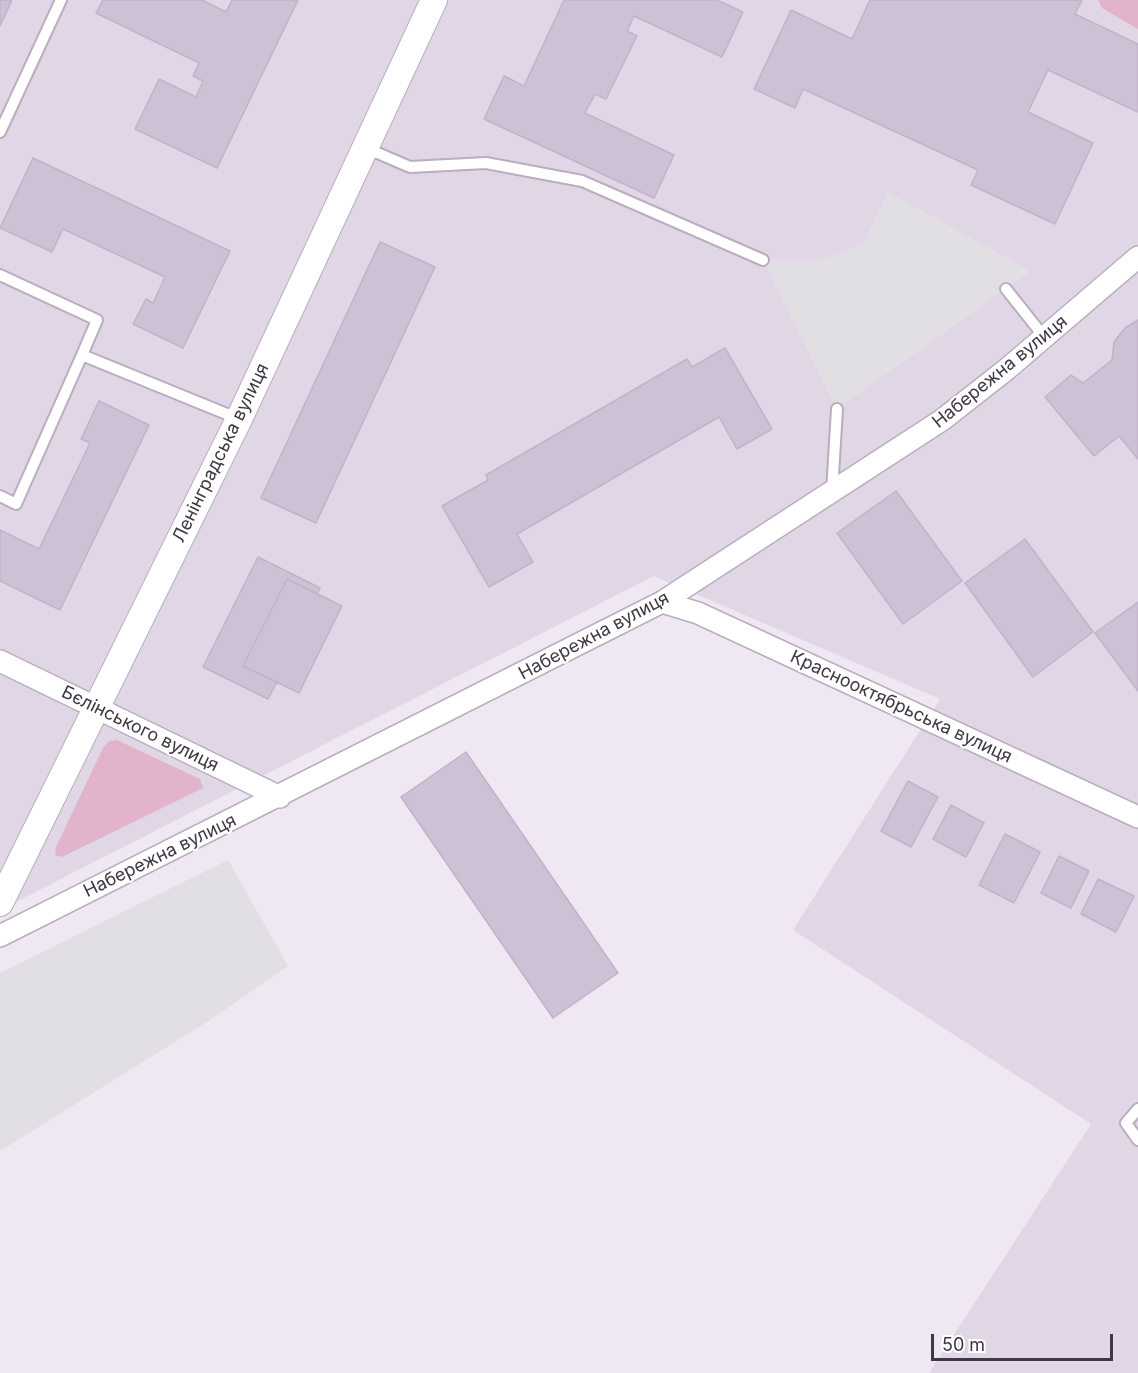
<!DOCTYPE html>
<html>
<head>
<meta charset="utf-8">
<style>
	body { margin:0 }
	#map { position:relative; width:1138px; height:1373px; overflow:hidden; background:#efe7f2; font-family:Inter,sans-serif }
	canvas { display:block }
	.scale { position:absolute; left:931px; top:1334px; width:182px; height:27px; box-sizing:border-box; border:3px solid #3f3744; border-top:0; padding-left:8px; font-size:18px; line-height:21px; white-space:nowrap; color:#3f3744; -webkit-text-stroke:4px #fff; paint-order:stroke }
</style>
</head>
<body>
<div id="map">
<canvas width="1138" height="1373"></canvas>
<div class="scale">50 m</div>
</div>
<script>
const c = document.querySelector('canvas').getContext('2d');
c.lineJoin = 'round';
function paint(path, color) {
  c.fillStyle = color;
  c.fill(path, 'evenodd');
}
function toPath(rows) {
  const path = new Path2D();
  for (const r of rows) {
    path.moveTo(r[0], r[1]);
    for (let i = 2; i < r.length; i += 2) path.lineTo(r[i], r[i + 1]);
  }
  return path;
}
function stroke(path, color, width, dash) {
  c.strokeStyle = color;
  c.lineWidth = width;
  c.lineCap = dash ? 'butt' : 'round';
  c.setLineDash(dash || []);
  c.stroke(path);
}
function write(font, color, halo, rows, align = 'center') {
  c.font = font + ' Inter,sans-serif';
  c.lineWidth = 4.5;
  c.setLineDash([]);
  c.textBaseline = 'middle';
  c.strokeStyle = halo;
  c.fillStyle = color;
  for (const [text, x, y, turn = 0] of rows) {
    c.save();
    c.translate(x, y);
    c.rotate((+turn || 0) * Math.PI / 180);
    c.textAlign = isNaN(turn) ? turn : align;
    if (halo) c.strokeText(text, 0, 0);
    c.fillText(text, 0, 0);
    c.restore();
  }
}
paint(toPath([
	[0,0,1138,0,1138,1373,929,1373,1091,1124,793,930,940,699,654,576,0,910]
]), '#e0d6e5');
paint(toPath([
	[1098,0,1138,0,1138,29,1102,8],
	[117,740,200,779,203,788,62,857,55,855,56,847,103,748,109,741]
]), '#e2b4cc');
paint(toPath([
	[888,192,1031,271,837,409,763,260,817,261,863,244],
	[228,860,288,966,210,1020,0,1151,0,973]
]), '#e1dfe3');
const building = toPath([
	[0,0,12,0,0,26,0,0],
	[103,0,202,0,226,12,232,0,298,0,217,168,135,129,159,79,196,97,203,81,193,76,199,63,96,13,103,0],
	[564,0,717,0,743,12,722,57,634,16,627,31,637,36,606,99,595,94,585,113,674,155,654,198,484,119,504,76,524,86,564,0],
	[870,0,1082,0,1075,14,1138,44,1138,112,1048,70,1028,112,1093,143,1055,224,971,185,978,170,803,89,795,108,754,89,791,10,852,39,870,0],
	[33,158,230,251,183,348,133,324,146,299,153,303,165,277,63,229,52,252,0,228,33,158],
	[380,242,435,267,316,523,261,498,380,242],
	[1138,320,1138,459,1119,436,1094,456,1045,397,1071,375,1083,383,1112,360,1114,342,1125,328,1138,320],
	[725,348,772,429,737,449,719,417,517,534,533,562,489,587,442,506,488,480,486,475,687,359,692,367,725,348],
	[99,401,149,425,60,610,0,581,0,530,39,549,90,443,81,439,99,401],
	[896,491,962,581,903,624,837,533,896,491],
	[1025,539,1093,632,1033,677,965,583,1025,539],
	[258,557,320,588,317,594,287,579,243,666,277,682,268,699,203,667,258,557],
	[287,579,342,606,299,693,243,666,287,579],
	[1138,602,1138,691,1095,633,1138,602],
	[466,752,618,973,553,1018,401,797,466,752],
	[908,781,938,797,911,847,881,831,908,781],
	[951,805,984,823,966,857,933,839,951,805],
	[1005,834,1040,852,1014,903,979,885,1005,834],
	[1059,856,1089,871,1071,908,1041,893,1059,856],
	[1098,879,1134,896,1116,932,1081,914,1098,879]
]);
paint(building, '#cdc1d5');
stroke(building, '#c2b2cc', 1.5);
const service = toPath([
	[0,132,61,0],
	[366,148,410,167,486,163,582,181,763,260],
	[0,275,97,320,82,355],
	[1006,289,1045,338],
	[832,492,837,409],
	[0,496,16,504,82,355,239,419],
	[1138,1109,1126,1123,1138,1140]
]);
const minor = toPath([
	[662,602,698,613,1138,817],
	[0,661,280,797],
	[0,936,662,602,942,420,1007,369,1138,257]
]);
const tertiary = toPath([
	[0,903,239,419,434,0]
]);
stroke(service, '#b9aebf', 14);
stroke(minor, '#b9aebf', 24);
stroke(tertiary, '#b9aebf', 28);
stroke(service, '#fff', 10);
stroke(minor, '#fff', 21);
stroke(tertiary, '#fff', 26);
write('18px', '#3f3744', '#fff', [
	["Набережна вулиця",1000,372,-39],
	["Ленінградська вулиця",221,453,-64],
	["Набережна вулиця",594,636,-28],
	["Краснооктябрьська вулиця",901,707,25],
	["Бєлінського вулиця",140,729,26],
	["Набережна вулиця",160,856,-26]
]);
</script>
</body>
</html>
